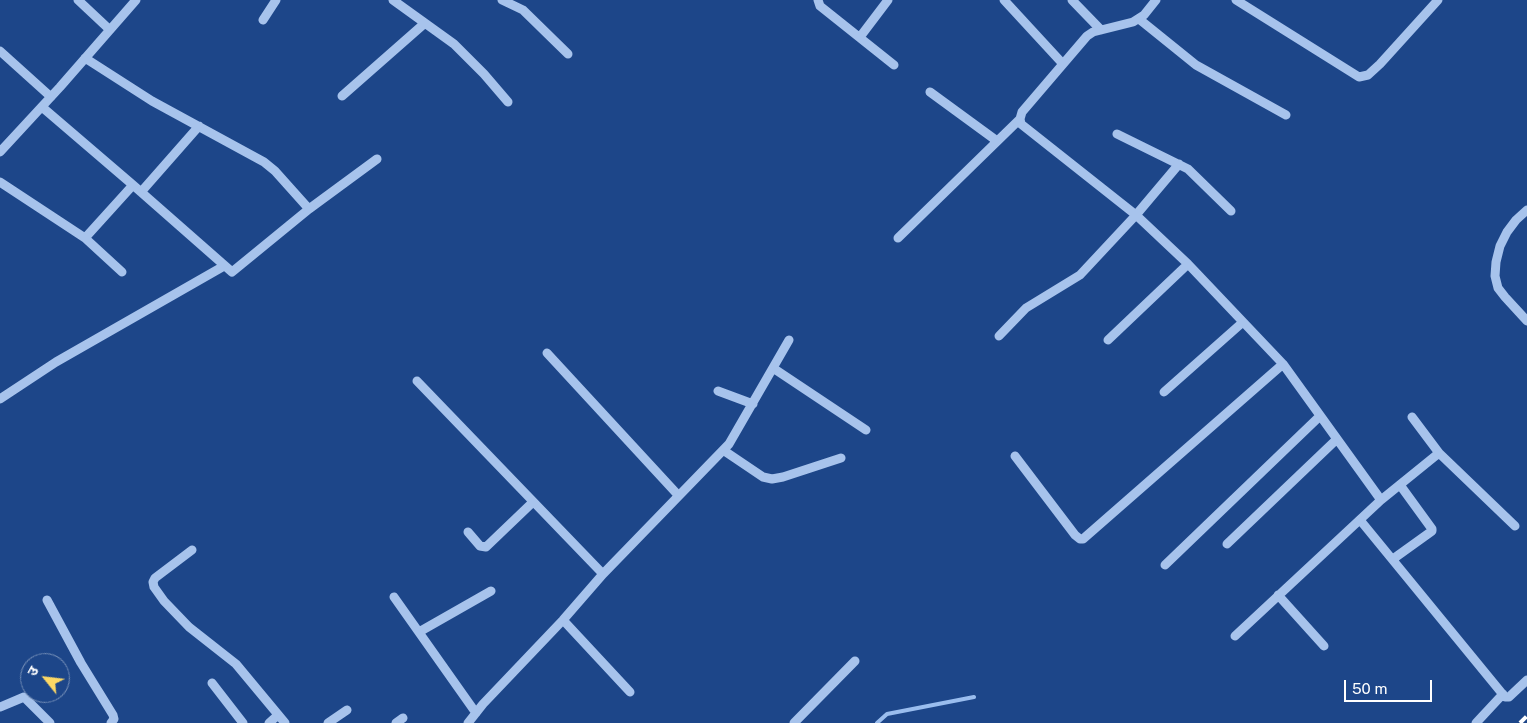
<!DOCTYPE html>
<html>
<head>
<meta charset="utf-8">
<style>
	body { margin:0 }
	#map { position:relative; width:1527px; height:723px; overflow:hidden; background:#1d4689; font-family:"Public Sans","Noto Sans Devanagari",sans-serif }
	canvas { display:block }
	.north { position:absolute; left:20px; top:653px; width:50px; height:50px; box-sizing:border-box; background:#1d4689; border:1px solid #7790b8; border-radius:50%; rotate:299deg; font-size:14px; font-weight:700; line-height:20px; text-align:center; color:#fff }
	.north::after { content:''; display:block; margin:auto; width:18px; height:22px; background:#fcd865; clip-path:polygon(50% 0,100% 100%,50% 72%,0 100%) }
	.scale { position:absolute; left:1344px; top:680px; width:88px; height:22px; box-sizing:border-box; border:2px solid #fff; border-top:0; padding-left:6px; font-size:15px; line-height:18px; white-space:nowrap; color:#fff; -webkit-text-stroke:4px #1d4689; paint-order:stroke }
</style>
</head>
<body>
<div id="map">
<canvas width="1527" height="723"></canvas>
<div class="north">उ</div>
<div class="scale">50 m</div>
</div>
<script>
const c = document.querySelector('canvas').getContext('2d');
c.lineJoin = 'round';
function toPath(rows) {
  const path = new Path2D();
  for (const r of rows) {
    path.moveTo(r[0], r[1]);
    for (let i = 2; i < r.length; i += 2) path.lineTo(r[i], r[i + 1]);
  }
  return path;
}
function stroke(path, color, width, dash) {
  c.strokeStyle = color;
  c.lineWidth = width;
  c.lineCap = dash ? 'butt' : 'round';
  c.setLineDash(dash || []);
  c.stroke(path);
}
stroke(toPath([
	[877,723,887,714,974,697]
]), '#9abdee', 4);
stroke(toPath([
	[78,0,110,30],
	[393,0,454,44,484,74,508,102],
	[502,0,523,10,568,54],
	[818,0,820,6,894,65],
	[1004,0,1063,64],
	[1072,0,1101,30],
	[1156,0,1144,15,1133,22,1093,32,1087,36,1022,112,1020,119,1021,124,1136,215,1188,264,1283,364,1381,500,1235,636],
	[1236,0,1359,77,1368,75,1380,64,1438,0],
	[1139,19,1196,65,1286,115],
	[263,20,276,0],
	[860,37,888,0],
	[0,51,51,97],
	[85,58,152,101,264,162,275,171,309,209],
	[930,92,997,141],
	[342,96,425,23],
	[42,107,133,185,232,272,309,209,377,159],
	[1117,134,1188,169,1231,211],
	[0,152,60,87,136,0],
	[0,182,85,238,122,272],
	[141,192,199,126],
	[1527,210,1516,220,1507,232,1500,246,1496,262,1495,276,1498,288,1505,297,1527,321],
	[85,238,133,185],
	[898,238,1020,119],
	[999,336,1026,308,1080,275,1136,215,1179,164],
	[1108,340,1188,264],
	[547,353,678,495],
	[773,368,866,430],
	[417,381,603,574],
	[718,391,753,404],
	[1164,392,1243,322],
	[0,399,56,362,224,266],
	[1412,417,1439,453],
	[723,450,763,477,772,479,783,477,841,458],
	[1015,456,1075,535,1080,539,1083,539,1283,364],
	[1381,500,1439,453,1515,526],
	[1360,520,1505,697,1509,697,1527,680],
	[468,532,480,546,486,547,533,502],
	[1227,544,1337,439],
	[192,550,155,578,153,582,154,587,164,601,189,627,236,664,285,723],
	[1393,559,1432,531,1432,529,1400,485],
	[1165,565,1320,416],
	[1278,595,1324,646],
	[394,597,476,713],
	[47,600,81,663,113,715,114,719,111,723],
	[563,620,630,692],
	[419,632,491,591],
	[212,683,243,723],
	[0,707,24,697,50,723],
	[269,723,278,715],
	[328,723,347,710],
	[396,723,403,718],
	[468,723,483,704,563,620,603,574,729,444,789,340],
	[794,723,855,661],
	[1476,723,1503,694]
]), '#a7c3ec', 9);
stroke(toPath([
	[1520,723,1527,716]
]), '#fff', 4, [9, 4]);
</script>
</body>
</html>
